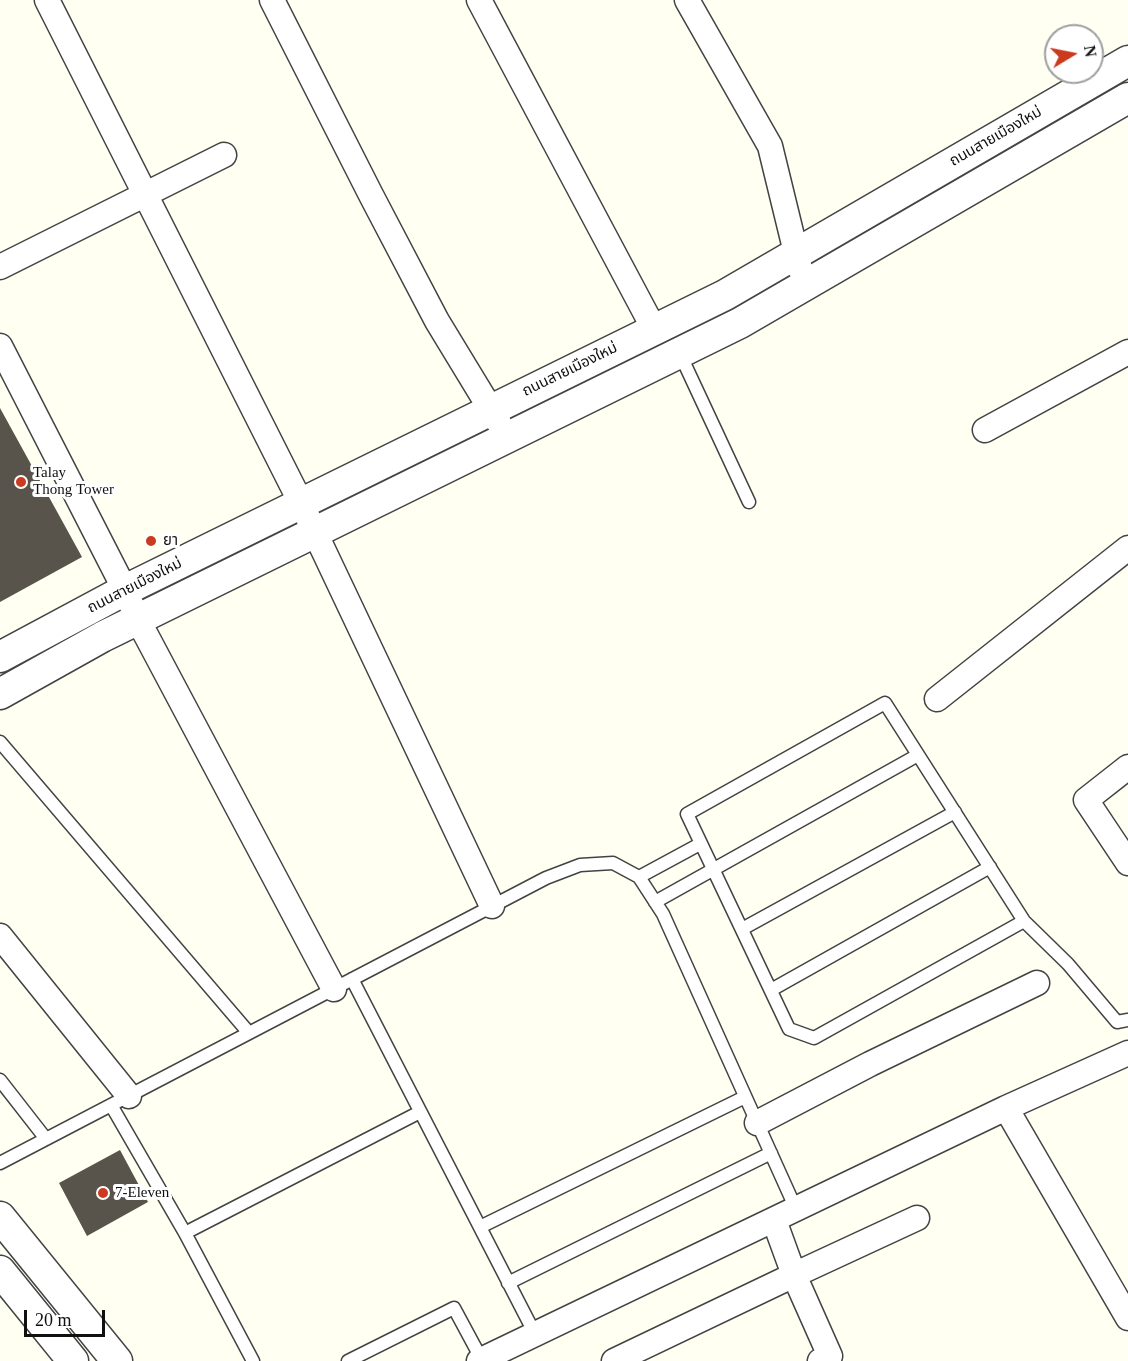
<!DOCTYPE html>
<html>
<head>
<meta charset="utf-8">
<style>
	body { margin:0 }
	#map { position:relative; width:1128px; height:1361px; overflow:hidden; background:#fffff2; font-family:"Times New Roman",serif }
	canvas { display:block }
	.north { position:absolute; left:1044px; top:24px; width:60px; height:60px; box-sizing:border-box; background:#fff; border:2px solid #9f9f9f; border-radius:50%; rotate:80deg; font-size:16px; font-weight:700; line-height:24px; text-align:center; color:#101010 }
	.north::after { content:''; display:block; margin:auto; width:21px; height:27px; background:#c93a1e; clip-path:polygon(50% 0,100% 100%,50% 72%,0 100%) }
	.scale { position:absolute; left:24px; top:1310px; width:81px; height:27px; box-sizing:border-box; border:3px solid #101010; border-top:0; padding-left:8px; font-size:18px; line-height:21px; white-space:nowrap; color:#101010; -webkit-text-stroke:4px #fff; paint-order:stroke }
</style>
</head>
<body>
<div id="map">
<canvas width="1128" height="1361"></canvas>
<div class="north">N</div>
<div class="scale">20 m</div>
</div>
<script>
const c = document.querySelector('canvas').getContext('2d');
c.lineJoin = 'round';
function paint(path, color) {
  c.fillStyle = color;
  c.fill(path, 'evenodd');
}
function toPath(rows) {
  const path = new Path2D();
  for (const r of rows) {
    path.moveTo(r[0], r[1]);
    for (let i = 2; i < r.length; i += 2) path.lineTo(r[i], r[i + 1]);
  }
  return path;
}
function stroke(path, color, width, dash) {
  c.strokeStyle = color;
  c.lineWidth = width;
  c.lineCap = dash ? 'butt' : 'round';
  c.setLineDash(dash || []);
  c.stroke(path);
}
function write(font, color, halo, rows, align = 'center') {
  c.font = font + ' "Times New Roman","Noto Sans Thai",serif';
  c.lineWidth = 6;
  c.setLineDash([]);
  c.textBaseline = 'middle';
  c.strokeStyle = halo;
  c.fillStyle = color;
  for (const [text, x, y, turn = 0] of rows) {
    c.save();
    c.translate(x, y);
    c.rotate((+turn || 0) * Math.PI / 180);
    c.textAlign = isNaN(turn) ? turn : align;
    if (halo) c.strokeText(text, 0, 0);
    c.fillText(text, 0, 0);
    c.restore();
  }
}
paint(toPath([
	[0,408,82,557,0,602],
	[120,1150,148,1202,87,1236,59,1183]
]), '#59544b');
const service = toPath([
	[680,354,749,502],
	[0,742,249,1033],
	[639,877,700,844],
	[655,902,918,755],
	[1024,921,814,1038,789,1029,687,814,885,703,1024,921,1068,964,1117,1022,1128,1020],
	[742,929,955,812],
	[352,979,535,1334],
	[771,990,990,867],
	[0,1080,46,1139],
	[111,1105,185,1233,253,1361],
	[0,1163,546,878,580,865,613,863,639,877,663,914,796,1209],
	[480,1227,745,1097],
	[185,1233,420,1112],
	[508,1283,771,1153],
	[348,1361,454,1308,482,1360]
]);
const minor = toPath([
	[47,0,301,503,492,906],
	[272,0,371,195,437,321,499,423],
	[479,0,654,329],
	[687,0,770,146,800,269],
	[0,267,224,155],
	[0,346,125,590,138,620,334,989],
	[985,430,1128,352],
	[937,699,1128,548],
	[1128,767,1086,800,1128,863],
	[0,936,129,1096],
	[1006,1108,1128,1318],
	[757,1123,870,1064,1037,983],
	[479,1361,1006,1108,1128,1053],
	[614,1361,794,1275,774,1220],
	[820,1361,830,1356,794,1275,917,1218]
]);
const tertiary = toPath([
	[0,657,125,590,725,295,1128,61],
	[0,694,102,637,740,323,1128,98],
	[0,1217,117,1361],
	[0,1271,73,1361]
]);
stroke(service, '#434343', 15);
stroke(minor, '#434343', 27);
stroke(tertiary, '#434343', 33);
stroke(service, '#fff', 12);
stroke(minor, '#fff', 24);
stroke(tertiary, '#fff', 30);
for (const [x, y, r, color] of [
	[21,482,6,"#c93a1e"],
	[151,541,6,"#c93a1e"],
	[103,1193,6,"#c93a1e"]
]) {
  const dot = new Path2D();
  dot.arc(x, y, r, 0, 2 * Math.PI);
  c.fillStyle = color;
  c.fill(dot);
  stroke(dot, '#fff', 2);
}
write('15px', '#101010', '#fff', [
	["ถนนสายเมืองใหม่",996,137,-30],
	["ถนนสายเมืองใหม่",570,370,-26],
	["ถนนสายเมืองใหม่",135,586,-27]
]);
write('15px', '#101010', '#fff', [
	["Talay",33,473],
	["Thong Tower",33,490],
	["ยา",163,541],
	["7-Eleven",115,1193]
], 'left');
</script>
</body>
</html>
